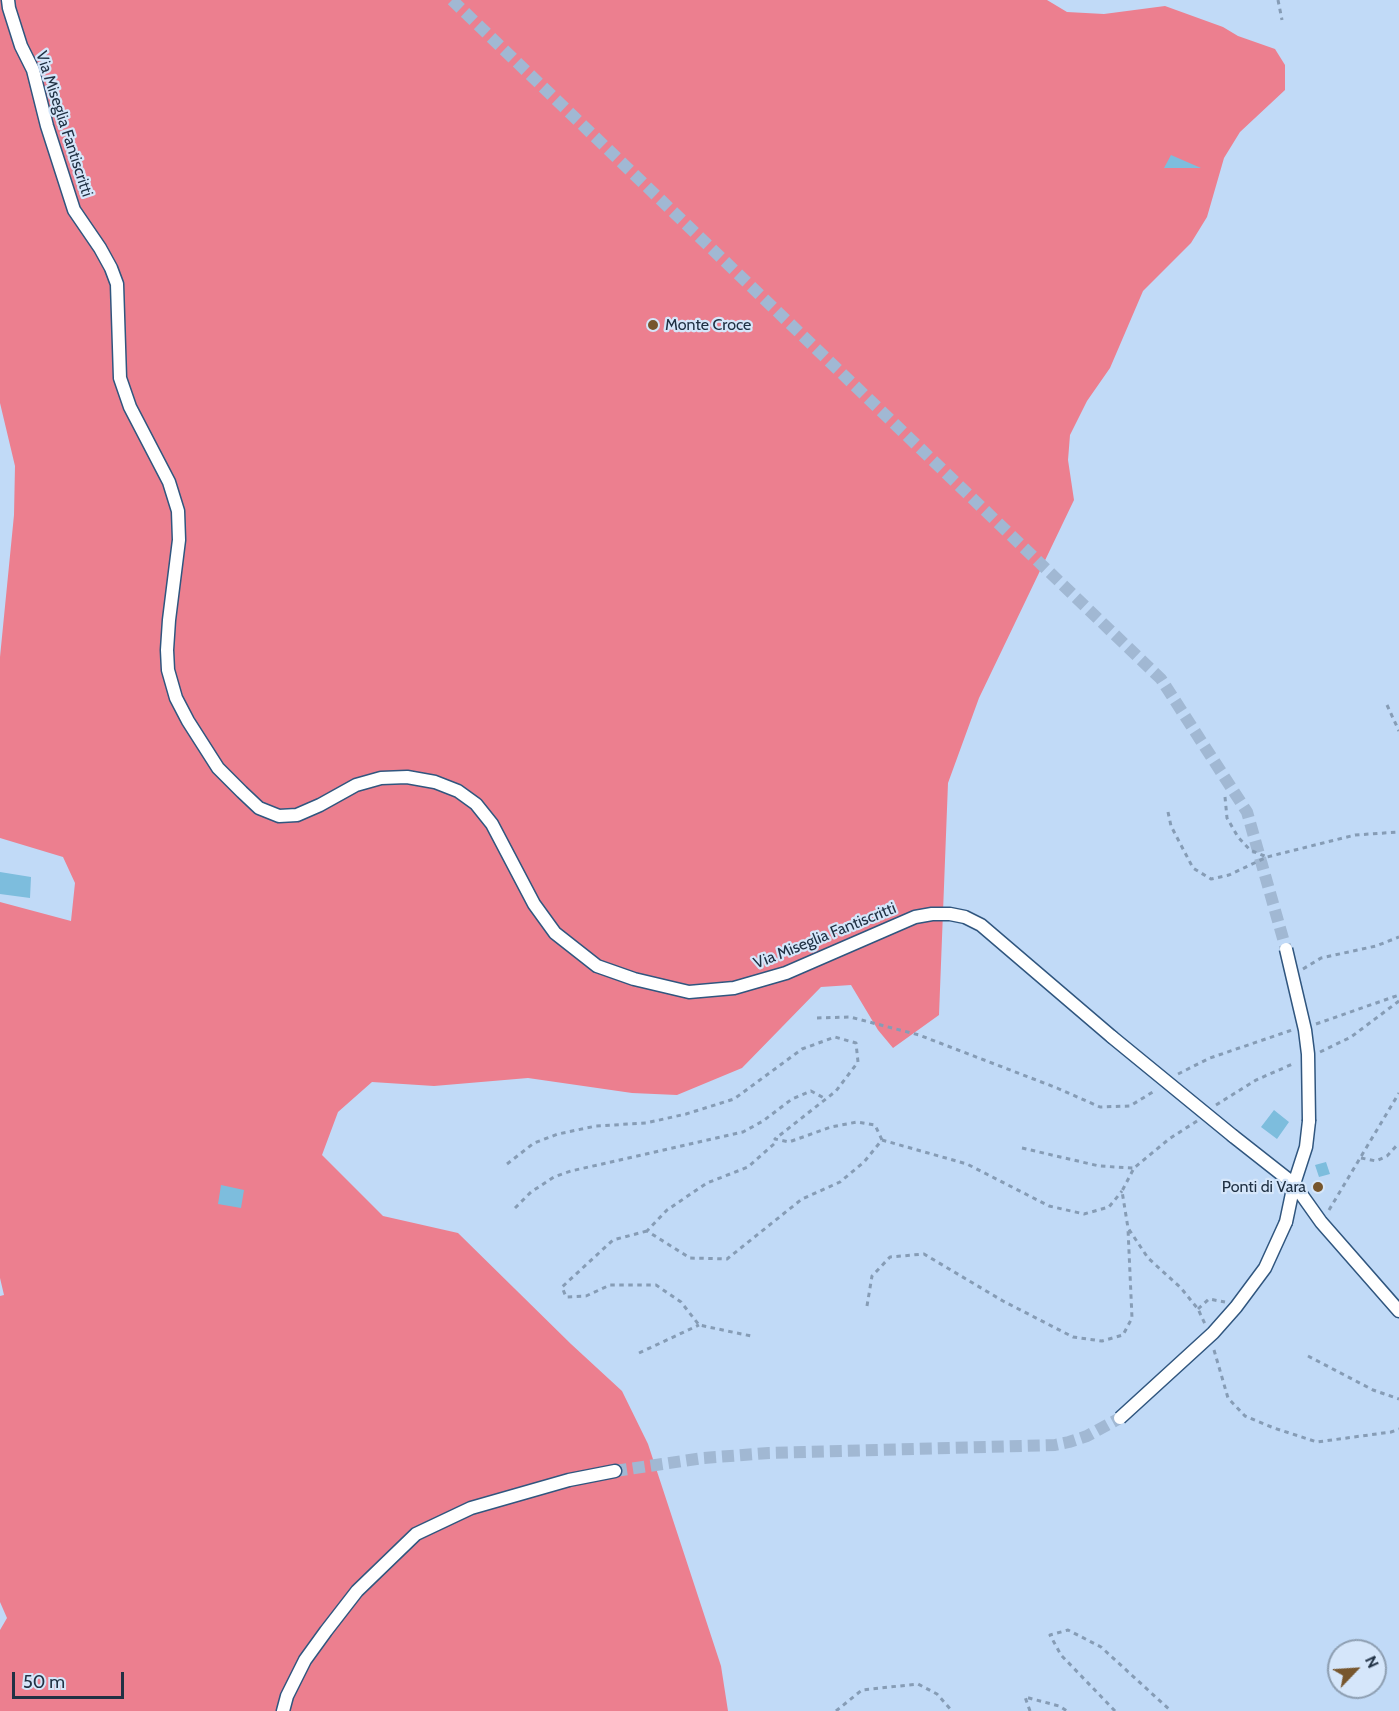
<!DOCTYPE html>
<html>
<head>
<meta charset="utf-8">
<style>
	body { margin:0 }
	#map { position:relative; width:1399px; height:1711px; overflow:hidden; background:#c1daf7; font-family:Cabin,sans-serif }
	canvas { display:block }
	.north { position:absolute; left:1327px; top:1639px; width:60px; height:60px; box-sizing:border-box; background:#d5e6fa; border:2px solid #8d9eb1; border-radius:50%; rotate:65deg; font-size:16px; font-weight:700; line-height:24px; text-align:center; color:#203144 }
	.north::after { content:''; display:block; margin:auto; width:21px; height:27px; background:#77562d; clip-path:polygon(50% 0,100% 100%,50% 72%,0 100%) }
	.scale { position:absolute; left:12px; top:1672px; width:112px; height:27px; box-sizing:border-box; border:3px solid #203144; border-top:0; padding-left:8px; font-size:18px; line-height:21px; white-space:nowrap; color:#203144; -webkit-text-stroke:4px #d5e6fa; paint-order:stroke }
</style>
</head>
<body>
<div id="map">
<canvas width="1399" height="1711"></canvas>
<div class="north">N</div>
<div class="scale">50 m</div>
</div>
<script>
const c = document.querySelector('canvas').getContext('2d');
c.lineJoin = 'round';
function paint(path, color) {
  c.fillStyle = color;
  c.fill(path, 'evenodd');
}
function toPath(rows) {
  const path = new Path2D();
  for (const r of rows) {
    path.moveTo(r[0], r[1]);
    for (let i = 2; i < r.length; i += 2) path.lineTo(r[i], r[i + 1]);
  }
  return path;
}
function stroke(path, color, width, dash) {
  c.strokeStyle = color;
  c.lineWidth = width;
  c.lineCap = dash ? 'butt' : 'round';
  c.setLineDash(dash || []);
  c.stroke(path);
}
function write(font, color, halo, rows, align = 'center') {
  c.font = font + ' Cabin,sans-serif';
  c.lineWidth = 4.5;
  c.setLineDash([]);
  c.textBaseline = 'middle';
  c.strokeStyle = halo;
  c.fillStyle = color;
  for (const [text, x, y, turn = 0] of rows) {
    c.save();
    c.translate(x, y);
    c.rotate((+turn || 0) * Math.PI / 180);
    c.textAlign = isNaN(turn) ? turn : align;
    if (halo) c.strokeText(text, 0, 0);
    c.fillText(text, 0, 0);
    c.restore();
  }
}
paint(toPath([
	[0,0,1047,0,1067,12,1104,14,1165,6,1223,27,1238,36,1275,49,1285,65,1285,90,1240,132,1224,158,1207,217,1191,243,1143,291,1110,368,1087,401,1070,435,1068,460,1074,500,979,698,948,783,939,1015,893,1048,878,1030,851,985,821,987,742,1068,677,1095,632,1093,528,1078,434,1086,372,1082,338,1112,322,1155,383,1216,458,1233,571,1344,622,1391,648,1444,721,1666,728,1711,0,1711,0,1630,7,1618,0,1602,0,1296,4,1295,0,1278,0,902,71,921,75,883,63,857,0,838,0,657,14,515,15,466,0,403]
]), '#ec7f8f');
paint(toPath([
	[1171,155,1201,168,1164,168],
	[0,872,31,877,30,898,0,894],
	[1274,1110,1289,1122,1277,1139,1261,1127],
	[1326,1162,1330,1174,1319,1177,1315,1165],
	[221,1185,244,1190,241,1208,218,1204]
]), '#7dbddd');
stroke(toPath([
	[452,0,1161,679,1247,812,1286,949],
	[615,1471,703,1458,769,1453,1055,1445,1069,1442,1087,1436,1120,1418]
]), '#a1b8d3', 12, [12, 6]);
const street = toPath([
	[8,0,9,8,21,46,33,70,47,126,74,210,100,248,111,268,117,284,120,378,130,407,169,482,178,511,179,540,169,620,167,650,168,670,176,698,188,721,218,768,242,792,259,808,279,816,297,815,320,805,356,785,381,778,407,777,435,782,458,791,476,804,492,824,534,904,555,933,597,966,634,979,689,992,734,988,786,973,915,917,932,914,950,914,965,917,981,925,1112,1037],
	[1233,1136,1294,1184,1321,1222,1399,1311],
	[1286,1222,1294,1184,1306,1147,1309,1121],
	[283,1711,287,1696,305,1660,326,1631,357,1591,416,1534,471,1508,569,1480,615,1471]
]);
stroke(street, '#30567f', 15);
stroke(toPath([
	[1278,0,1282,20],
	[1387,705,1399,731],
	[1225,797,1227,818,1238,837,1250,850,1267,857],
	[1168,812,1171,826,1193,868,1211,879,1229,875,1267,857,1355,835,1399,832],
	[1303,969,1321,958,1376,946,1399,937],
	[817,1018,850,1017,919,1035,1057,1088,1100,1107,1130,1106,1156,1090],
	[1316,1024,1399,995],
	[1320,1052,1351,1037,1399,1001],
	[1178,1074,1210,1058,1292,1030],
	[1216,1105,1256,1080,1295,1063],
	[1197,1121,1169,1139,1134,1168,1122,1191,1128,1228,1148,1258,1181,1288,1198,1309,1205,1324],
	[774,1144,748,1167,707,1183,667,1210,647,1231,690,1258,727,1259,802,1199,840,1182,864,1162,882,1140,967,1164,1049,1206,1084,1214,1109,1207,1122,1191],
	[1022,1148,1099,1166,1134,1168],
	[1361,1158,1376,1161,1387,1156,1399,1143],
	[507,1164,534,1143,558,1134,596,1126,646,1123,686,1114,734,1099,802,1049,835,1037,856,1043,858,1062,836,1091,775,1139,789,1142,831,1127,857,1122,875,1125,882,1140],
	[515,1208,531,1192,554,1177,571,1171,743,1132,763,1121,792,1099,811,1091,826,1099],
	[1329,1210,1399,1093],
	[647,1231,613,1240,562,1287,566,1297,586,1296,610,1285,656,1285,681,1302,699,1325,751,1336],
	[867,1306,872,1276,890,1257,924,1254,1003,1301,1073,1337,1102,1341,1123,1335,1132,1318,1128,1229],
	[1198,1309,1209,1299,1225,1302],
	[1214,1350,1228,1398,1245,1416,1274,1428,1317,1442,1391,1432,1399,1429],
	[639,1353,699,1325],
	[1308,1356,1373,1390,1399,1399],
	[836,1711,862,1690,918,1684,937,1694,952,1711],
	[1030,1711,1025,1697,1059,1706,1067,1711],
	[1115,1711,1061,1655,1050,1635,1068,1630,1101,1647,1171,1711]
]), '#869cb5', 3, [4.5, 4.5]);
stroke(street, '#fff', 12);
const streetBridge = toPath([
	[1286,949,1305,1030,1308,1054,1309,1121],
	[1112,1037,1233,1136],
	[1120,1418,1213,1333,1236,1307,1265,1268,1286,1222]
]);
stroke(streetBridge, '#30567f', 15, []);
stroke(streetBridge, '#fff', 12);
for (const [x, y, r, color] of [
	[653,325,6,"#77562d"],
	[1318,1187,6,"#77562d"]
]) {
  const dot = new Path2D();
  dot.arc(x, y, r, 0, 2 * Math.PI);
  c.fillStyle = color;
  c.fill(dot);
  stroke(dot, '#d5e6fa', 2);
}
write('16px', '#203144', '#d5e6fa', [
	["Via Miseglia Fantiscritti",64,124,72],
	["Via Miseglia Fantiscritti",825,936,-22]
]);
write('16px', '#203144', '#d5e6fa', [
	["Monte Croce",665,325],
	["Ponti di Vara",1306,1187,"right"]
], 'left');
</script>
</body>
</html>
